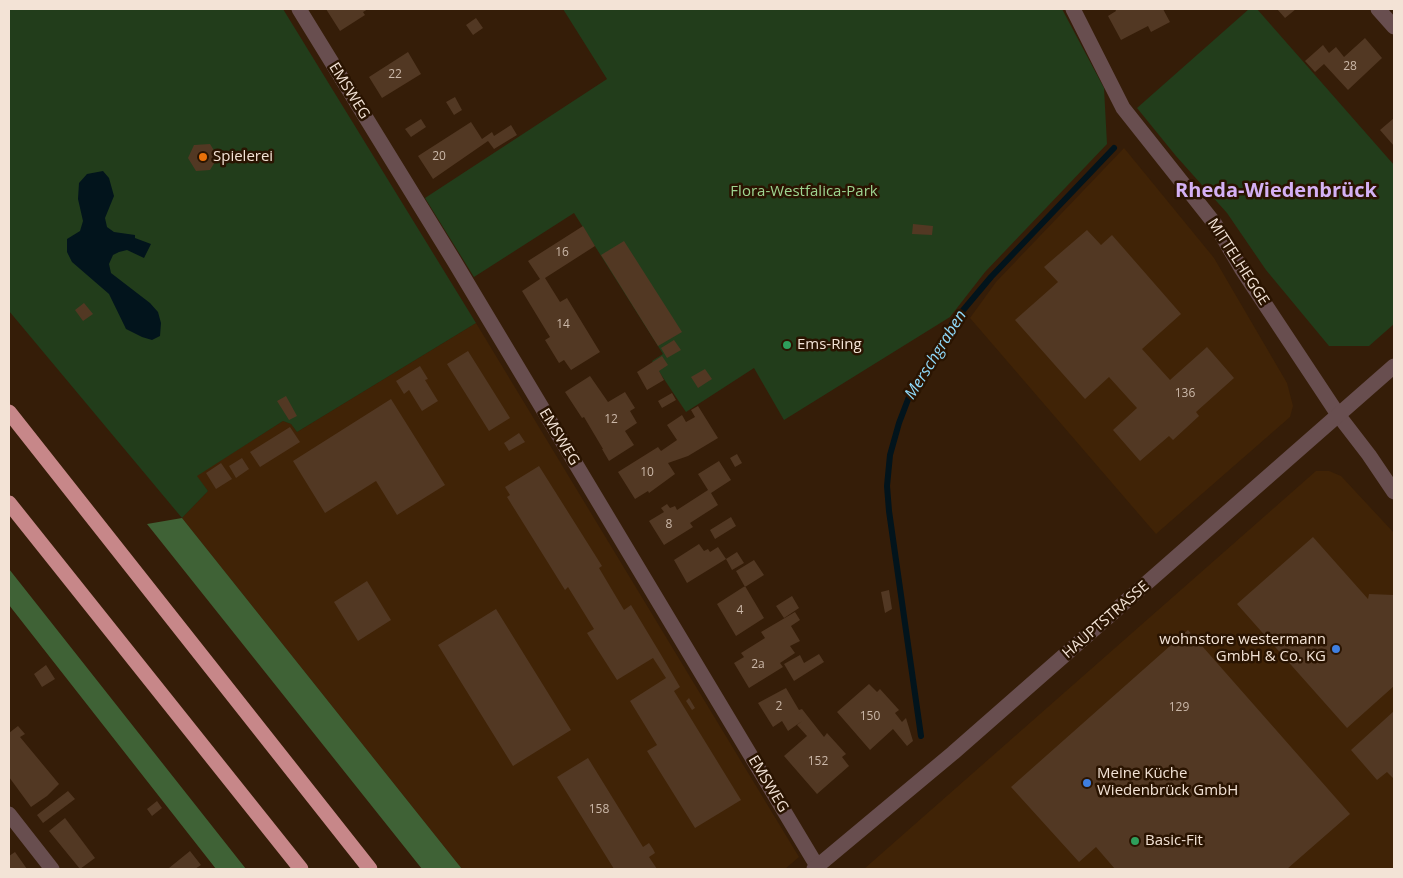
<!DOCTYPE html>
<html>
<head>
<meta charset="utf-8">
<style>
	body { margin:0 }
	#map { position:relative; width:1403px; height:878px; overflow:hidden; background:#351d08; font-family:"Open Sans",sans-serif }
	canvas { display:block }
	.frame { position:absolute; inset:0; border:10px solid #f3e3d6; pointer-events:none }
</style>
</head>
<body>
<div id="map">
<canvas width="1403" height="878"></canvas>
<div class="frame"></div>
</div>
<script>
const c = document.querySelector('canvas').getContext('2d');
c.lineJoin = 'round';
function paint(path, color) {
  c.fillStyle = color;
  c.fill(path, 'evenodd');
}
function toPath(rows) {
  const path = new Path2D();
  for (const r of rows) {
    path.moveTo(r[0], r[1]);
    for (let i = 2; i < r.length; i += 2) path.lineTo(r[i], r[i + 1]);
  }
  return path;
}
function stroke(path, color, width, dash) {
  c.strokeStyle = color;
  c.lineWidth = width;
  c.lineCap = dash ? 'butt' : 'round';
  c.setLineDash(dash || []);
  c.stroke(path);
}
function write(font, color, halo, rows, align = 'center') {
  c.font = font + ' "Open Sans",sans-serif';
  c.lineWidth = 5;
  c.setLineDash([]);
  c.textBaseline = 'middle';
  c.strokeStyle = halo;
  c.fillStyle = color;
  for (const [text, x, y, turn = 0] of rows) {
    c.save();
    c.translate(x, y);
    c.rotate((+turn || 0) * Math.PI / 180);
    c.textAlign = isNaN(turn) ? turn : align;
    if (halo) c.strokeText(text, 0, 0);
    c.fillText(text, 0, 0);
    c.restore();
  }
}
paint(toPath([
	[1124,148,1214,258,1287,383,1293,406,1290,417,1156,534,970,318,996,282],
	[476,323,799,857,785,869,462,869,182,518,208,491,196,476,283,421,291,424,297,432],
	[1316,471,1329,471,1341,476,1394,533,1394,869,864,869]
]), '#402306');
paint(toPath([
	[9,9,283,9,476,323,297,432,291,424,283,421,197,476,208,491,182,518,9,311],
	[563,9,1062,9,1104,88,1107,144,985,272,950,317,784,420,754,368,686,412,652,361,663,354,574,213,474,277,425,198,607,79],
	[1249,9,1257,9,1394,165,1394,324,1369,346,1329,346,1266,270,1227,213,1176,156,1137,108]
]), '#223d1b');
paint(toPath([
	[182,518,462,869,422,869,147,524],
	[9,569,246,869,216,869,9,605]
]), '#3f6236');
paint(toPath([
	[103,171,109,178,114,196,105,218,107,227,114,232,135,235,135,238,151,244,144,258,127,250,119,252,113,255,109,264,111,273,150,303,158,312,161,323,160,336,152,340,142,337,126,329,109,294,72,262,67,252,67,239,80,231,83,221,78,199,79,183,87,174]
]), '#02141c');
stroke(toPath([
	[921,736,889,511,887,486,890,455,899,423,912,389,954,321,991,277,1114,148]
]), '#02141c', 6);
paint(toPath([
	[326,9,368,9,363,12,365,15,340,31],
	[1115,9,1163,9,1170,22,1151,32,1148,26,1121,40,1108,16,1116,11],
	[1277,9,1296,9,1285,18],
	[476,18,483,28,473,35,466,25],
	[1365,38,1382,58,1348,90,1324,64,1315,72,1305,61,1323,45,1329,53,1336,47,1344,57],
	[408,52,421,74,382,98,369,77],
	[455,97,462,110,454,115,446,102],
	[1394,118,1394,146,1380,130],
	[421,119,426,127,411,137,405,129],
	[471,122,482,139,492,132,494,136,511,125,517,135,494,149,488,141,433,179,418,156],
	[210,144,218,157,210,170,196,171,188,158,194,145],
	[913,224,933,226,932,235,912,234],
	[583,226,595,246,545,278,560,302,567,298,600,352,571,370,564,360,559,363,545,340,550,337,522,291,540,279,528,261],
	[1087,230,1101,245,1112,235,1181,314,1142,349,1170,380,1207,347,1234,378,1196,412,1199,416,1173,440,1169,436,1140,461,1113,430,1137,408,1109,377,1085,399,1015,320,1058,282,1044,267],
	[624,241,682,332,658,346,601,255],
	[84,303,93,314,83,321,75,310],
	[674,340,681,350,667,358,661,348],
	[468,351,510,418,489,431,447,364],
	[662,356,668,365,659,371,664,380,647,390,637,372],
	[420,366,428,379,425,380,438,401,422,411,409,390,404,394,396,381],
	[705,369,712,379,698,388,691,377],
	[590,376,608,402,625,392,635,408,630,411,637,423,625,431,634,445,609,461,602,449,603,449,584,417,582,418,565,392],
	[672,393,676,400,662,408,658,401],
	[286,396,297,416,289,420,277,401],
	[391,399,445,485,397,515,376,481,325,513,293,461],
	[698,406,718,438,688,456,668,463,675,474,649,493,648,491,635,499,618,472,658,447,661,451,677,440,667,425,682,415,686,422,695,417,691,410],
	[290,427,300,442,260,467,250,452],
	[519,433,525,442,509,451,504,443],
	[737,454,742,463,735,467,730,458],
	[242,458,249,469,236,478,229,466],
	[719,461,731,480,711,493,718,505,690,523,693,527,664,545,649,521,664,512,661,508,667,504,670,508,675,506,677,510,708,490,698,474],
	[221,463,232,479,216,489,206,473],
	[539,466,602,566,599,568,624,610,631,605,660,653,680,687,674,691,741,800,695,828,647,751,657,745,630,701,666,678,653,658,617,680,587,633,594,629,568,587,565,590,507,497,510,495,505,487],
	[731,517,736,526,715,539,710,530],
	[1313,537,1368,599,1369,594,1394,595,1394,686,1347,728,1237,604],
	[699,544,704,551,708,549,710,552,718,547,726,559,687,583,674,560],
	[737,552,744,563,732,570,726,559],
	[754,560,764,575,745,587,736,571],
	[367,581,391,620,358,641,334,602],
	[745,586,764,618,736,636,717,604],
	[889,590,892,609,885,613,881,592],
	[792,596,799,608,784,618,776,606],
	[496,609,571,730,513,766,438,645],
	[795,612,800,620,791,626,800,641,790,646,795,653,780,663,783,667,749,688,734,663,744,657,741,653,765,638,761,632],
	[1188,630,1350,814,1287,869,1115,869,1096,847,1079,862,1011,787],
	[819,654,824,662,794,681,784,664,800,655,804,663],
	[46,665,55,679,42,687,34,674],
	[869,684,877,692,880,689,899,710,895,713,902,722,906,718,913,741,907,746,893,729,870,750,837,712],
	[786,688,799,710,802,709,824,737,827,733,846,754,842,757,849,766,817,794,784,756,807,736,797,725,802,721,788,731,782,721,773,727,758,703],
	[689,698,695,708,692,710,686,701],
	[1394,711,1394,779,1387,772,1377,780,1351,750],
	[18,726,25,734,20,737,59,784,47,796,31,807,9,777,9,733],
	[588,758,643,847,649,843,653,849,655,853,649,857,657,869,614,869,557,777],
	[68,791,75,799,43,823,37,815],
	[157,801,162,808,152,816,147,809],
	[65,818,95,858,80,869,49,831],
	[190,851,201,865,195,869,170,869,169,868],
	[15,852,27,869,9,869,9,856]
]), '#523823');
stroke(toPath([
	[299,9,454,261,817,866],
	[1073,9,1123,108,1215,224,1241,268,1339,416,1369,455,1394,492],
	[1378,9,1394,27],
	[9,814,52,869]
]), '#684e4f', 15);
stroke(toPath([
	[814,869,953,753,1394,366]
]), '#684e4f', 15);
stroke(toPath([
	[9,412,370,869],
	[9,503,301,869]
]), '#c78789', 15);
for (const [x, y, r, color] of [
	[203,157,5,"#e8710a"],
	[787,345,5,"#2e9e5b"],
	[1336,649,5,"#3f7fe0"],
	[1087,783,5,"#3f7fe0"],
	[1135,841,5,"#2e9e5b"]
]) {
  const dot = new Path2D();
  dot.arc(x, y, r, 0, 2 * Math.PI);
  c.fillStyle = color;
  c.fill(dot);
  stroke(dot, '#2a1401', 2);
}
write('12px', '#cbb8a9', null, [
	["28",1350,67],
	["22",395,75],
	["20",439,157],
	["16",562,253],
	["14",563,325],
	["136",1185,394],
	["12",611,420],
	["10",647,473],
	["8",669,525],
	["4",740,611],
	["2a",758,665],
	["2",779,707],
	["129",1179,708],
	["150",870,717],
	["152",818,762],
	["158",599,810]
]);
write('15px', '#f3e3d6', '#2a1401', [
	["EMSWEG",349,91,58],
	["MITTELHEGGE",1238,262,57],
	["EMSWEG",559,437,59],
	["HAUPTSTRASSE",1106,620,-41],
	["EMSWEG",768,784,59]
]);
write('15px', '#f3e3d6', '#2a1401', [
	["Spielerei",213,157],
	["Ems-Ring",797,345],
	["wohnstore westermann",1326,640,"right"],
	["GmbH & Co. KG",1326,657,"right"],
	["Meine Küche",1097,774],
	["Wiedenbrück GmbH",1097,791],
	["Basic-Fit",1145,841]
], 'left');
write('15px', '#9ed591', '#2a1401', [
	["Flora-Westfalica-Park",804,192]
]);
write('italic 16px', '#90dbfc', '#2a1401', [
	["Merschgraben",936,355,-58]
]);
write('bold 20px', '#d4b1f4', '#2a1401', [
	["Rheda-Wiedenbrück",1276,191]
]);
</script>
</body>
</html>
